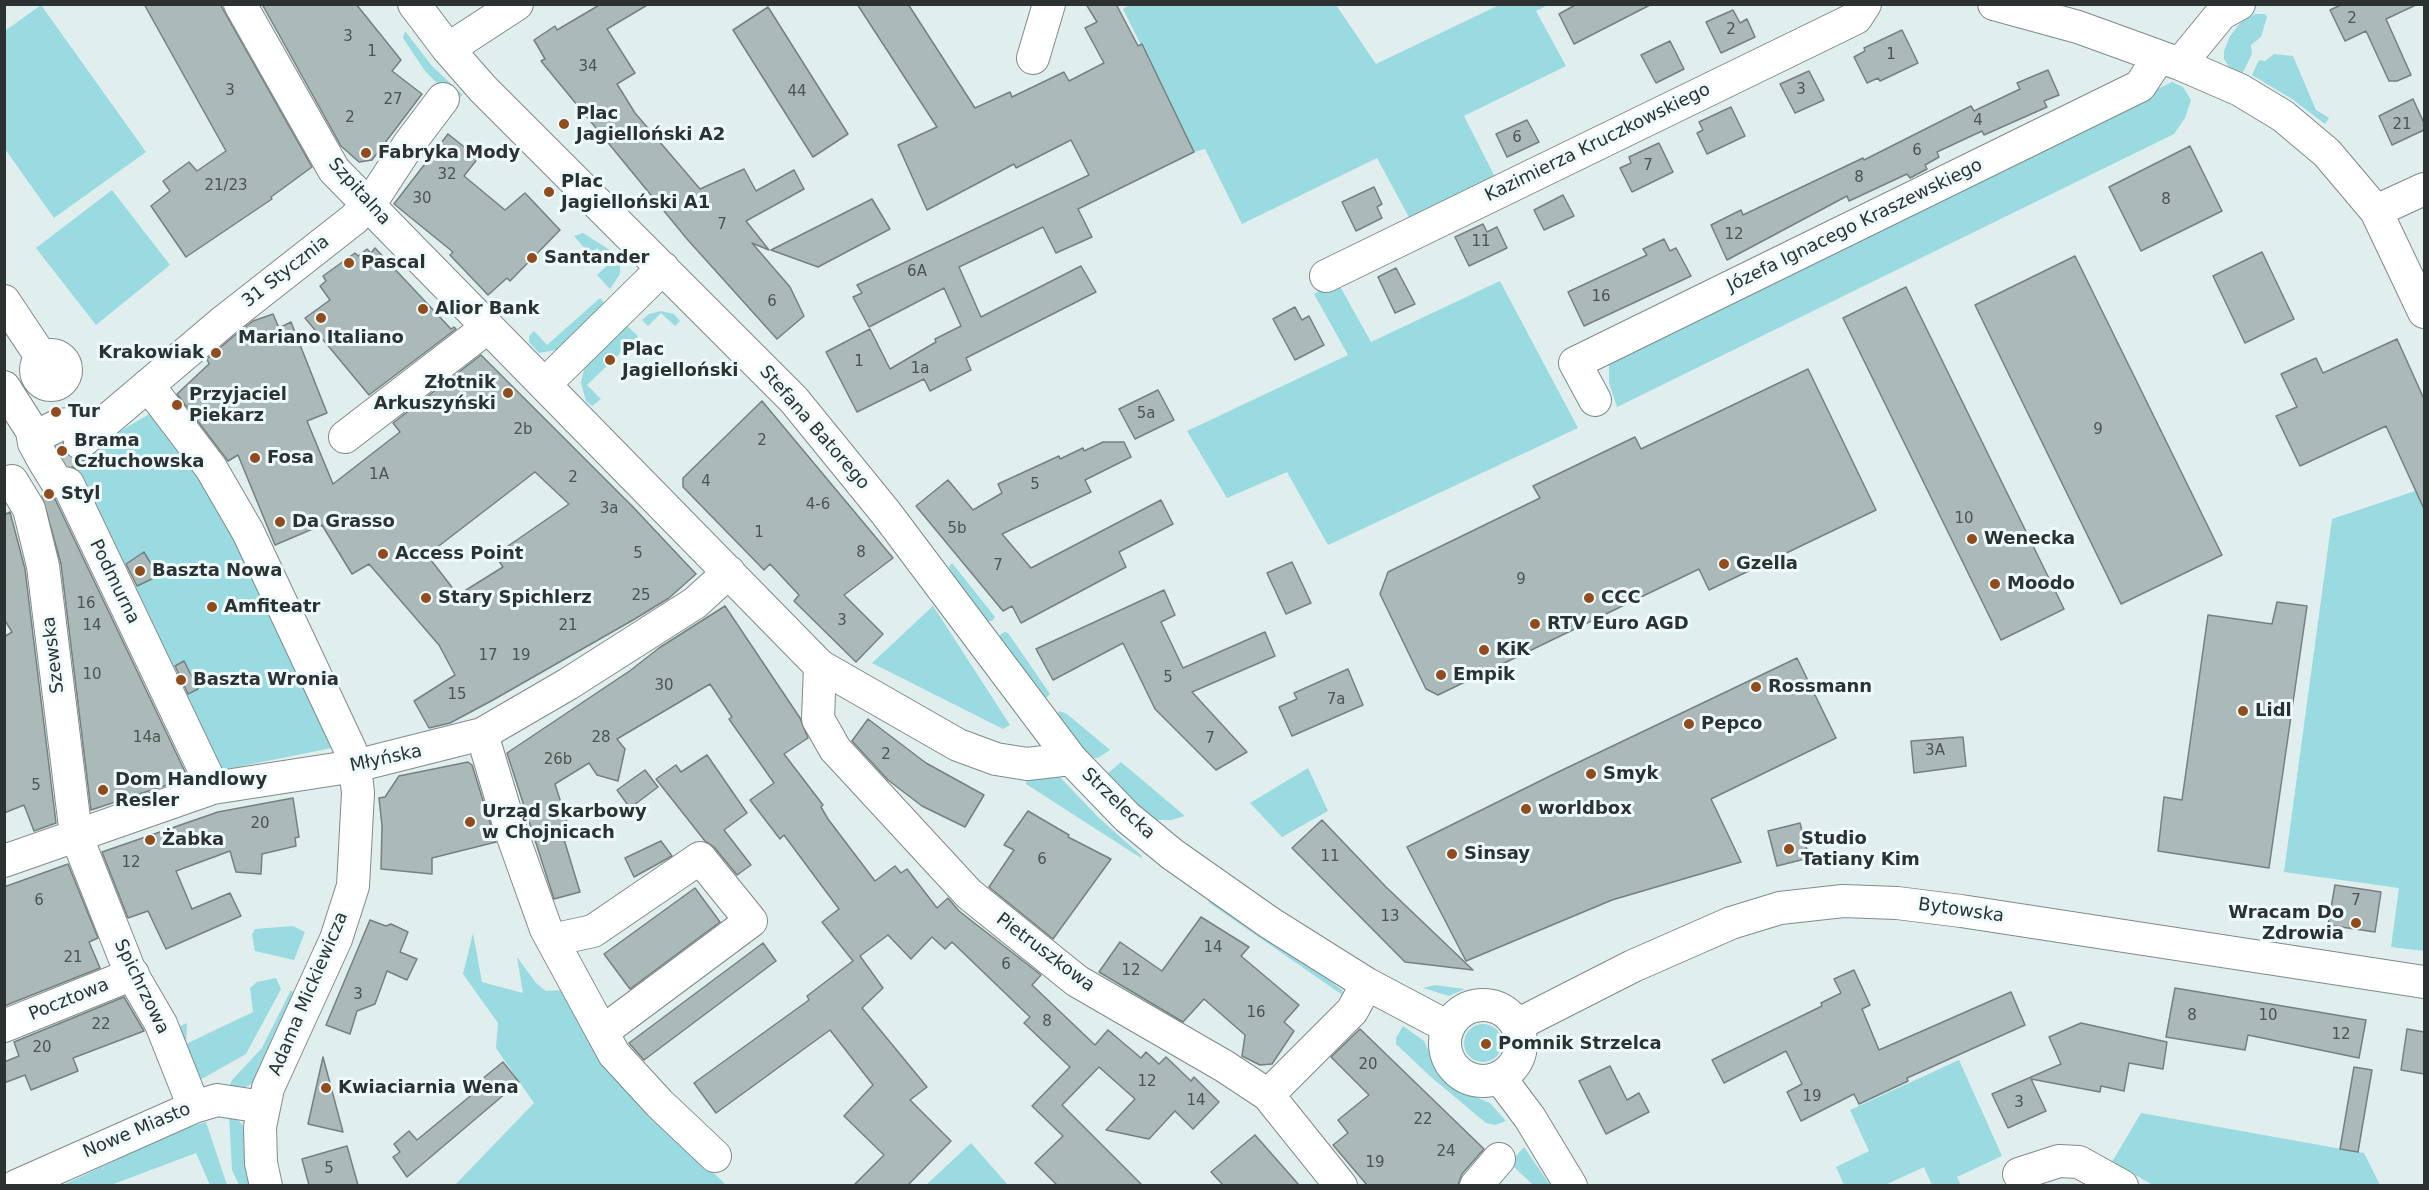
<!DOCTYPE html>
<html>
<head>
<meta charset="utf-8">
<style>
	body { margin:0 }
	#map { position:relative; width:2429px; height:1190px; overflow:hidden; background:#e1eeee; font-family:"DejaVu Sans",sans-serif }
	canvas { display:block }
	.frame { position:absolute; inset:0; border:6px solid #2c3131; pointer-events:none }
</style>
</head>
<body>
<div id="map">
<canvas width="2429" height="1190"></canvas>
<div class="frame"></div>
</div>
<script>
const c = document.querySelector('canvas').getContext('2d');
c.lineJoin = 'round';
function paint(path, color) {
  c.fillStyle = color;
  c.fill(path, 'evenodd');
}
function toPath(rows) {
  const path = new Path2D();
  for (const r of rows) {
    if (r.length === 3) {
      path.moveTo(r[0] + r[2], r[1]);
      path.arc(r[0], r[1], r[2], 0, 2 * Math.PI);
      continue;
    }
    path.moveTo(r[0], r[1]);
    for (let i = 2; i < r.length; i += 2) path.lineTo(r[i], r[i + 1]);
  }
  return path;
}
function stroke(path, color, width, dash) {
  c.strokeStyle = color;
  c.lineWidth = width;
  c.lineCap = dash ? 'butt' : 'round';
  c.setLineDash(dash || []);
  c.stroke(path);
}
function write(font, color, halo, rows, align = 'center') {
  c.font = font + ' "DejaVu Sans",sans-serif';
  c.lineWidth = 6;
  c.setLineDash([]);
  c.textBaseline = 'middle';
  c.strokeStyle = halo;
  c.fillStyle = color;
  for (const [text, x, y, turn = 0] of rows) {
    c.save();
    c.translate(x, y);
    c.rotate((+turn || 0) * Math.PI / 180);
    c.textAlign = isNaN(turn) ? turn : align;
    if (halo) c.strokeText(text, 0, 0);
    c.fillText(text, 0, 0);
    c.restore();
  }
}
paint(toPath([
	[1131,4,1336,5,1376,64,1499,5,1548,5,1536,11,1566,66,1464,116,1495,177,1411,221,1377,158,1242,224,1205,149,1194,152,1123,9],
	[41,5,146,152,54,218,5,149,5,31],
	[2255,14,2265,14,2267,17,2261,37,2251,45,2252,54,2242,74,2229,67,2224,59,2224,51,2230,36,2241,22],
	[405,31,432,66,463,95,455,101,425,71,403,38],
	[2274,54,2293,56,2316,110,2329,118,2325,124,2292,99,2252,75,2259,60,2265,61],
	[2172,82,2183,87,2191,100,2185,118,2174,134,1617,407,1609,383,1609,363,1891,219],
	[112,190,170,265,96,325,36,248],
	[583,233,613,252,620,266,620,274,610,289,597,275,610,263,597,248,593,253,587,251,574,236],
	[1337,281,1371,342,1500,281,1578,428,1328,545,1287,472,1227,498,1187,431,1348,355,1314,294],
	[600,298,605,304,556,350,539,353,529,342,529,336,534,331,547,345],
	[661,311,674,314,680,321,675,326,661,313,648,326,642,320,649,314],
	[626,325,638,336,587,385,601,399,592,406,586,401,581,383,584,369,588,362],
	[156,410,209,475,337,743,332,748,222,770,186,694,198,688,184,662,173,667,134,587,157,576,144,553,123,566,75,468,88,461,85,455,102,442],
	[2424,488,2424,951,2391,947,2399,888,2284,872,2332,519],
	[952,563,995,617,992,621,988,621,950,570,949,566],
	[933,606,937,612,1010,725,1003,729,872,663],
	[1004,632,1008,633,1050,694,1046,698,999,636],
	[1059,711,1067,714,1110,750,1098,758,1090,758,1057,716],
	[1121,762,1185,816,1171,820,1158,820,1148,815,1108,773],
	[1308,768,1328,811,1282,837,1250,803],
	[1056,773,1100,819,1142,856,1141,858,1026,784,1028,774],
	[1210,900,1295,955,1342,990,1344,996,1208,902],
	[293,926,305,932,294,960,255,951,252,934,255,929],
	[473,933,482,982,523,993,517,957,536,983,546,991,563,990,627,1089,726,1185,454,1186,534,1103,496,1048,498,1023,463,974],
	[276,978,281,989,246,1054,191,1085,174,1035,179,1027,187,1023,186,1044,253,1012,250,988,257,982],
	[1435,985,1465,989,1449,996,1423,988],
	[291,990,295,995,255,1082,240,1090,228,1090,232,1080,262,1048],
	[1483,1043,19],
	[1403,1026,1424,1041,1439,1072,1451,1087,1490,1103,1506,1121,1495,1125,1486,1123,1431,1077,1396,1044,1396,1038],
	[1959,1060,2002,1156,1957,1177,1961,1185,1932,1185,1924,1167,1885,1185,1844,1185,1836,1167,1869,1151,1850,1110],
	[2141,1113,2364,1153,2380,1185,2153,1185,2112,1162],
	[229,1114,237,1118,249,1134,254,1185,239,1185,232,1170],
	[206,1122,227,1185,210,1185,196,1153,111,1185,61,1186,180,1130],
	[971,1143,1008,1185,926,1185],
	[1524,1147,1550,1185,1533,1185,1514,1167,1515,1157]
]), '#99dbe0');
const building = toPath([
	[144,4,220,4,312,167,271,197,272,199,186,257,151,206,170,191,163,181,189,162,197,171,226,151,144,4],
	[262,4,356,4,401,60,392,71,422,94,372,160,359,162,341,146,262,4],
	[601,4,649,4,607,29,635,73,617,84,635,113,700,189,744,169,756,191,794,170,804,189,746,221,769,250,752,243,790,287,804,316,777,339,687,239,541,61,545,59,534,40,555,26,557,30,601,4],
	[857,4,908,4,975,108,1010,92,1012,97,1064,72,1069,81,1104,63,1085,28,1097,22,1086,4,1116,4,1138,46,1142,44,1194,152,1078,209,1092,237,1056,253,1043,227,959,267,981,317,1081,266,1096,292,966,358,971,370,930,391,924,379,857,412,826,352,870,329,890,369,936,342,935,339,961,326,944,288,869,327,853,297,862,293,857,285,1089,175,1071,140,1016,168,1014,164,927,210,898,145,937,127,857,4],
	[1577,4,1652,4,1574,44,1559,14,1577,4],
	[2343,4,2418,4,2386,19,2411,75,2397,81,2389,81,2366,31,2345,41,2330,10,2343,4],
	[768,7,848,134,813,157,733,30,768,7],
	[1733,10,1740,23,1747,19,1755,37,1721,53,1706,22,1733,10],
	[1902,30,1918,63,1880,81,1878,78,1867,83,1854,57,1865,51,1864,48,1902,30],
	[1670,41,1684,69,1656,83,1641,55,1670,41],
	[2048,70,2059,95,2044,101,2047,107,1984,135,1982,131,1937,152,1939,157,1925,165,1927,169,1910,178,1907,174,1849,201,1847,196,1727,260,1711,225,1741,210,1743,215,1863,158,1864,160,1971,106,1974,111,2020,89,2017,83,2048,70],
	[1809,71,1824,100,1795,113,1780,84,1809,71],
	[2413,99,2424,123,2424,130,2392,145,2379,116,2413,99],
	[1731,107,1745,136,1707,154,1697,133,1703,130,1699,122,1731,107],
	[1527,120,1539,142,1507,157,1496,134,1527,120],
	[448,134,478,158,464,176,505,210,525,193,560,230,510,281,507,278,488,295,450,255,453,252,394,204,448,134],
	[1659,143,1673,172,1632,192,1620,168,1631,163,1629,157,1659,143],
	[2190,146,2222,211,2141,251,2109,187,2190,146],
	[1374,187,1382,204,1377,207,1382,218,1356,231,1342,202,1374,187],
	[1563,195,1574,216,1544,230,1534,210,1563,195],
	[872,199,890,229,818,267,771,250,872,199],
	[1483,224,1487,232,1497,227,1507,248,1469,266,1455,237,1483,224],
	[1664,239,1670,251,1676,248,1691,276,1584,326,1568,292,1647,255,1643,249,1664,239],
	[375,248,451,329,454,327,456,329,369,395,305,318,330,300,320,286,326,281,323,276,355,253,358,256,367,249,371,253,375,248],
	[2262,252,2294,319,2245,343,2213,276,2262,252],
	[2075,256,2222,555,2121,604,1975,305,2075,256],
	[1396,268,1415,304,1395,313,1378,277,1396,268],
	[1906,287,2064,609,2001,640,1843,318,1906,287],
	[1295,307,1302,320,1309,316,1324,345,1295,360,1273,319,1295,307],
	[273,314,279,328,291,322,327,413,307,421,333,484,400,432,393,423,481,355,633,507,696,574,669,598,633,620,493,700,450,723,429,728,414,701,455,675,439,645,369,564,352,574,322,525,275,545,238,455,228,461,177,394,209,364,207,359,235,335,253,321,273,314],
	[535,472,569,504,495,555,503,567,458,595,427,555,535,472],
	[2397,339,2424,399,2424,509,2386,426,2300,466,2276,416,2297,407,2281,374,2316,358,2323,373,2397,339],
	[1808,369,1876,510,1709,590,1699,569,1438,695,1426,689,1380,594,1388,572,1540,498,1533,486,1635,437,1641,449,1808,369],
	[1158,390,1174,420,1135,439,1119,409,1158,390],
	[762,401,893,558,844,595,883,634,856,662,794,601,799,595,770,564,764,570,683,487,683,478,762,401],
	[1103,442,1124,442,1131,457,1085,480,1091,492,1002,534,1031,568,1161,500,1173,524,1119,552,1126,567,1021,623,1012,606,1003,611,916,506,948,480,973,510,1002,493,998,484,1059,456,1060,459,1083,448,1084,451,1103,442],
	[62,443,66,454,73,460,88,461,75,468,68,465,56,446,62,443],
	[45,494,55,499,188,778,91,810,61,564,42,496,45,494],
	[10,512,25,569,56,823,34,831,24,805,4,813,4,637,12,632,4,619,4,515,10,512],
	[144,552,158,576,137,586,126,564,144,552],
	[1292,562,1311,603,1286,614,1267,573,1292,562],
	[1164,590,1175,615,1161,622,1183,668,1265,632,1275,656,1192,692,1247,752,1216,770,1155,709,1123,643,1053,680,1036,649,1164,590],
	[2277,602,2307,606,2269,868,2158,851,2164,797,2182,800,2208,615,2272,624,2277,602],
	[725,606,800,718,808,738,784,754,823,805,821,807,828,819,875,881,895,866,901,873,907,869,937,908,948,898,959,911,1041,975,1032,985,1095,1045,1108,1030,1141,1058,1146,1052,1159,1064,1166,1057,1191,1081,1194,1077,1219,1102,1193,1129,1175,1111,1149,1139,1106,1130,1135,1099,1099,1067,1062,1105,1142,1185,1057,1185,1035,1163,1063,1136,1032,1106,1070,1067,1024,1023,1030,1017,952,942,945,949,932,937,911,959,888,935,860,956,883,988,862,1008,927,1087,910,1100,951,1141,908,1185,854,1185,884,1155,844,1116,873,1085,830,1030,716,1113,694,1083,809,1000,807,996,853,961,822,922,839,909,784,835,780,839,750,800,774,783,729,719,732,717,710,684,617,739,625,749,618,781,597,775,589,763,555,784,568,825,569,834,563,836,580,892,554,899,507,753,631,670,659,648,725,606],
	[1797,658,1836,738,1711,799,1741,862,1612,900,1466,961,1407,847,1554,774,1797,658],
	[184,661,198,689,188,694,175,666,184,661],
	[1348,669,1363,705,1292,736,1279,707,1297,699,1294,693,1348,669],
	[868,719,926,763,984,795,965,827,922,806,888,780,852,741,868,719],
	[1963,737,1966,766,1914,773,1911,741,1963,737],
	[707,755,747,813,724,830,751,865,737,875,714,847,705,841,656,779,676,765,681,772,707,755],
	[468,762,472,765,496,842,432,858,432,874,381,869,382,826,379,798,385,797,399,776,468,762],
	[645,770,658,787,630,808,617,790,645,770],
	[293,798,299,837,295,838,296,846,262,854,261,874,236,872,230,851,176,871,192,909,230,893,241,916,166,949,148,911,128,918,102,852,218,812,293,798],
	[1028,811,1069,835,1068,837,1111,859,1053,939,989,887,1014,850,1004,845,1028,811],
	[1322,820,1386,887,1473,970,1405,962,1292,848,1322,820],
	[1800,823,1809,858,1777,866,1768,831,1800,823],
	[661,841,672,856,634,877,625,858,661,841],
	[68,864,98,938,89,942,100,968,4,1006,4,887,68,864],
	[2335,885,2381,892,2375,932,2328,925,2335,885],
	[695,888,720,922,630,989,604,954,695,888],
	[1201,917,1249,947,1241,956,1299,1005,1284,1022,1294,1031,1272,1064,1260,1065,1242,1056,1245,1035,1204,999,1183,1022,1099,972,1120,942,1162,971,1201,917],
	[370,920,386,926,391,924,408,932,400,952,417,959,407,980,387,971,375,1004,357,1011,350,1034,326,1025,370,920],
	[763,943,776,961,644,1060,629,1043,763,943],
	[1854,970,1870,1005,1862,1009,1879,1050,2011,992,2025,1025,1907,1078,1908,1081,1859,1104,1854,1094,1801,1121,1787,1092,1802,1084,1786,1051,1724,1083,1712,1060,1822,1006,1821,1003,1841,993,1834,979,1854,970],
	[2175,988,2366,1020,2359,1058,2248,1035,2245,1050,2166,1037,2175,988],
	[124,997,144,1031,73,1058,78,1071,31,1090,25,1075,4,1083,4,1062,19,1056,14,1042,124,997],
	[2081,1023,2167,1042,2163,1069,2129,1063,2124,1091,2101,1086,2100,1092,2031,1079,2046,1111,2008,1128,1992,1094,2061,1064,2049,1037,2081,1023],
	[1360,1029,1484,1149,1462,1174,1458,1185,1367,1185,1333,1145,1348,1133,1338,1120,1369,1095,1331,1057,1360,1029],
	[2407,1029,2424,1032,2424,1074,2401,1070,2407,1029],
	[323,1057,343,1132,308,1124,323,1057],
	[503,1062,519,1082,407,1177,393,1157,400,1152,394,1144,409,1131,417,1140,474,1093,471,1088,503,1062],
	[1610,1066,1627,1100,1639,1093,1649,1112,1606,1134,1579,1081,1610,1066],
	[2354,1067,2372,1070,2358,1152,2340,1149,2354,1067],
	[1255,1135,1299,1185,1223,1185,1211,1172,1255,1135],
	[347,1146,358,1185,309,1185,302,1159,347,1146]
]);
paint(building, '#acb9b9');
stroke(building, '#758081', 1.5);
stroke(toPath([
	[47,462,80,443]
]), '#bdc8c8', 32, [32, 16]);
const minor = toPath([
	[240,4,334,170,820,666,958,745,996,759,1027,764,1071,759],
	[414,4,448,49,483,89,794,400,886,513,1071,759,1127,817,1172,854,1270,923,1367,984,1448,1027],
	[1994,4,2078,27,2180,64,2240,90,2283,116,2327,153,2376,211,2424,312],
	[448,49,517,4],
	[1033,58,1049,4],
	[2180,64,2221,14,2239,4],
	[2376,211,2424,189],
	[1326,276,1856,18,1865,4],
	[4,301,42,358],
	[51,370,15],
	[545,384,663,268],
	[148,385,211,468,248,532,350,749,355,766,358,793,353,886,336,939,268,1088,260,1127,261,1163,266,1186],
	[4,387,32,431,34,443,45,463,56,481,68,484,213,788],
	[1595,400,1575,363,2140,86,2159,57],
	[345,437,488,327],
	[34,443,45,432,59,425,103,421],
	[80,443,224,321,354,219,375,196,409,144,443,99],
	[12,481,29,509,43,566,76,835,129,969,161,1024,194,1107],
	[820,666,818,719,835,749,969,894,1077,981,1224,1066,1268,1095,1341,1186],
	[482,734,512,834,546,929,602,1032,614,1054,660,1104,715,1156],
	[4,861,213,788,355,766,482,734,568,684,695,603,729,572],
	[552,940,593,931,700,858,751,921,602,1032],
	[1483,1043,38],
	[1517,1025,1633,966,1731,923,1780,908,1843,901,1897,903,1961,911,2424,982],
	[4,1026,133,974],
	[1500,1078,1530,1118,1571,1186],
	[1268,1095,1352,1011,1367,984],
	[2019,1174,2059,1161,2079,1162,2122,1186],
	[16,1186,194,1107,217,1100,263,1107],
	[1476,1186,1499,1159]
]);
stroke(minor, '#7f8b8b', 34);
stroke(minor, '#fff', 32);
for (const [x, y, r, color] of [
	[564,124,6,"#904c1d"],
	[366,153,6,"#904c1d"],
	[549,192,6,"#904c1d"],
	[532,258,6,"#904c1d"],
	[349,263,6,"#904c1d"],
	[423,309,6,"#904c1d"],
	[321,318,6,"#904c1d"],
	[216,353,6,"#904c1d"],
	[610,360,6,"#904c1d"],
	[508,393,6,"#904c1d"],
	[177,405,6,"#904c1d"],
	[56,412,6,"#904c1d"],
	[62,451,6,"#904c1d"],
	[255,458,6,"#904c1d"],
	[49,494,6,"#904c1d"],
	[280,522,6,"#904c1d"],
	[1972,539,6,"#904c1d"],
	[383,554,6,"#904c1d"],
	[1724,564,6,"#904c1d"],
	[140,571,6,"#904c1d"],
	[1995,584,6,"#904c1d"],
	[426,598,6,"#904c1d"],
	[1589,598,6,"#904c1d"],
	[212,607,6,"#904c1d"],
	[1535,624,6,"#904c1d"],
	[1484,650,6,"#904c1d"],
	[1441,675,6,"#904c1d"],
	[181,680,6,"#904c1d"],
	[1756,687,6,"#904c1d"],
	[2243,711,6,"#904c1d"],
	[1689,724,6,"#904c1d"],
	[1591,774,6,"#904c1d"],
	[103,790,6,"#904c1d"],
	[1526,809,6,"#904c1d"],
	[470,822,6,"#904c1d"],
	[150,840,6,"#904c1d"],
	[1789,849,6,"#904c1d"],
	[1452,854,6,"#904c1d"],
	[2356,923,6,"#904c1d"],
	[1486,1044,6,"#904c1d"],
	[326,1088,6,"#904c1d"]
]) {
  const dot = new Path2D();
  dot.arc(x, y, r, 0, 2 * Math.PI);
  c.fillStyle = color;
  c.fill(dot);
  stroke(dot, '#eefbfc', 2);
}
write('15px', '#4c5353', null, [
	["2",2352,19],
	["2",1731,30],
	["3",348,37],
	["1",372,52],
	["1",1891,55],
	["34",588,67],
	["3",1801,90],
	["3",230,91],
	["44",797,92],
	["27",393,100],
	["2",350,118],
	["4",1978,121],
	["21",2402,125],
	["6",1517,138],
	["6",1917,151],
	["7",1648,166],
	["32",447,175],
	["8",1859,178],
	["21/23",226,186],
	["30",422,199],
	["8",2166,200],
	["7",722,225],
	["12",1734,235],
	["11",1481,242],
	["6A",917,272],
	["16",1601,297],
	["6",772,302],
	["1",859,362],
	["1a",920,369],
	["5a",1146,414],
	["2b",523,430],
	["9",2098,430],
	["2",762,441],
	["1A",379,475],
	["2",573,478],
	["4",706,482],
	["5",1035,485],
	["4-6",818,505],
	["3a",609,509],
	["10",1964,519],
	["5b",957,529],
	["1",759,533],
	["8",861,553],
	["5",638,554],
	["7",998,566],
	["9",1521,580],
	["25",641,596],
	["16",86,604],
	["3",842,621],
	["14",92,626],
	["21",568,626],
	["17",488,656],
	["19",521,656],
	["10",92,675],
	["5",1168,678],
	["30",664,686],
	["15",457,695],
	["7a",1336,700],
	["14a",147,738],
	["28",601,738],
	["7",1210,739],
	["3A",1935,751],
	["2",886,755],
	["26b",558,760],
	["5",36,786],
	["20",260,824],
	["11",1330,857],
	["6",1042,860],
	["12",131,863],
	["6",39,901],
	["7",2356,901],
	["13",1390,917],
	["14",1213,948],
	["21",73,958],
	["6",1006,965],
	["12",1131,971],
	["3",358,995],
	["16",1256,1013],
	["8",2192,1016],
	["10",2268,1016],
	["8",1047,1022],
	["22",101,1025],
	["12",2341,1035],
	["20",42,1048],
	["20",1368,1065],
	["12",1147,1082],
	["19",1812,1097],
	["14",1196,1101],
	["3",2019,1103],
	["22",1423,1120],
	["24",1446,1152],
	["19",1375,1163],
	["5",329,1169]
]);
write('bold 18px', '#2c3131', '#eefbfc', [
	["Plac",576,114],
	["Jagielloński A2",576,135],
	["Fabryka Mody",378,153],
	["Plac",561,182],
	["Jagielloński A1",561,203],
	["Santander",544,258],
	["Pascal",361,263],
	["Alior Bank",435,309],
	["Mariano Italiano",321,338,"center"],
	["Plac",622,350],
	["Jagielloński",622,371],
	["Krakowiak",204,353,"right"],
	["Złotnik",496,383,"right"],
	["Arkuszyński",496,404,"right"],
	["Przyjaciel",189,395],
	["Piekarz",189,416],
	["Tur",68,412],
	["Brama",74,441],
	["Człuchowska",74,462],
	["Fosa",267,458],
	["Styl",61,494],
	["Da Grasso",292,522],
	["Wenecka",1984,539],
	["Access Point",395,554],
	["Gzella",1736,564],
	["Baszta Nowa",152,571],
	["Moodo",2007,584],
	["Stary Spichlerz",438,598],
	["CCC",1601,598],
	["Amfiteatr",224,607],
	["RTV Euro AGD",1547,624],
	["KiK",1496,650],
	["Empik",1453,675],
	["Baszta Wronia",193,680],
	["Rossmann",1768,687],
	["Lidl",2255,711],
	["Pepco",1701,724],
	["Smyk",1603,774],
	["Dom Handlowy",115,780],
	["Resler",115,801],
	["worldbox",1538,809],
	["Urząd Skarbowy",482,812],
	["w Chojnicach",482,833],
	["Studio",1801,839],
	["Tatiany Kim",1801,860],
	["Żabka",162,840],
	["Sinsay",1464,854],
	["Wracam Do",2344,913,"right"],
	["Zdrowia",2344,934,"right"],
	["Pomnik Strzelca",1498,1044],
	["Kwiaciarnia Wena",338,1088]
], 'left');
write('18px', '#2c3131', '#eefbfc', [
	["Kazimierza Kruczkowskiego",1598,143,-26],
	["Szpitalna",359,192,48],
	["Józefa Ignacego Kraszewskiego",1855,226,-26],
	["31 Stycznia",286,272,-38],
	["Stefana Batorego",814,428,49],
	["Podmurna",114,582,64],
	["Szewska",54,655,-97],
	["Młyńska",386,759,-12],
	["Strzelecka",1118,804,44],
	["Bytowska",1961,911,8],
	["Pietruszkowa",1045,953,37],
	["Spichrzowa",141,987,64],
	["Adama Mickiewicza",309,994,-67],
	["Pocztowa",69,1000,-22],
	["Nowe Miasto",137,1131,-23]
]);
</script>
</body>
</html>
